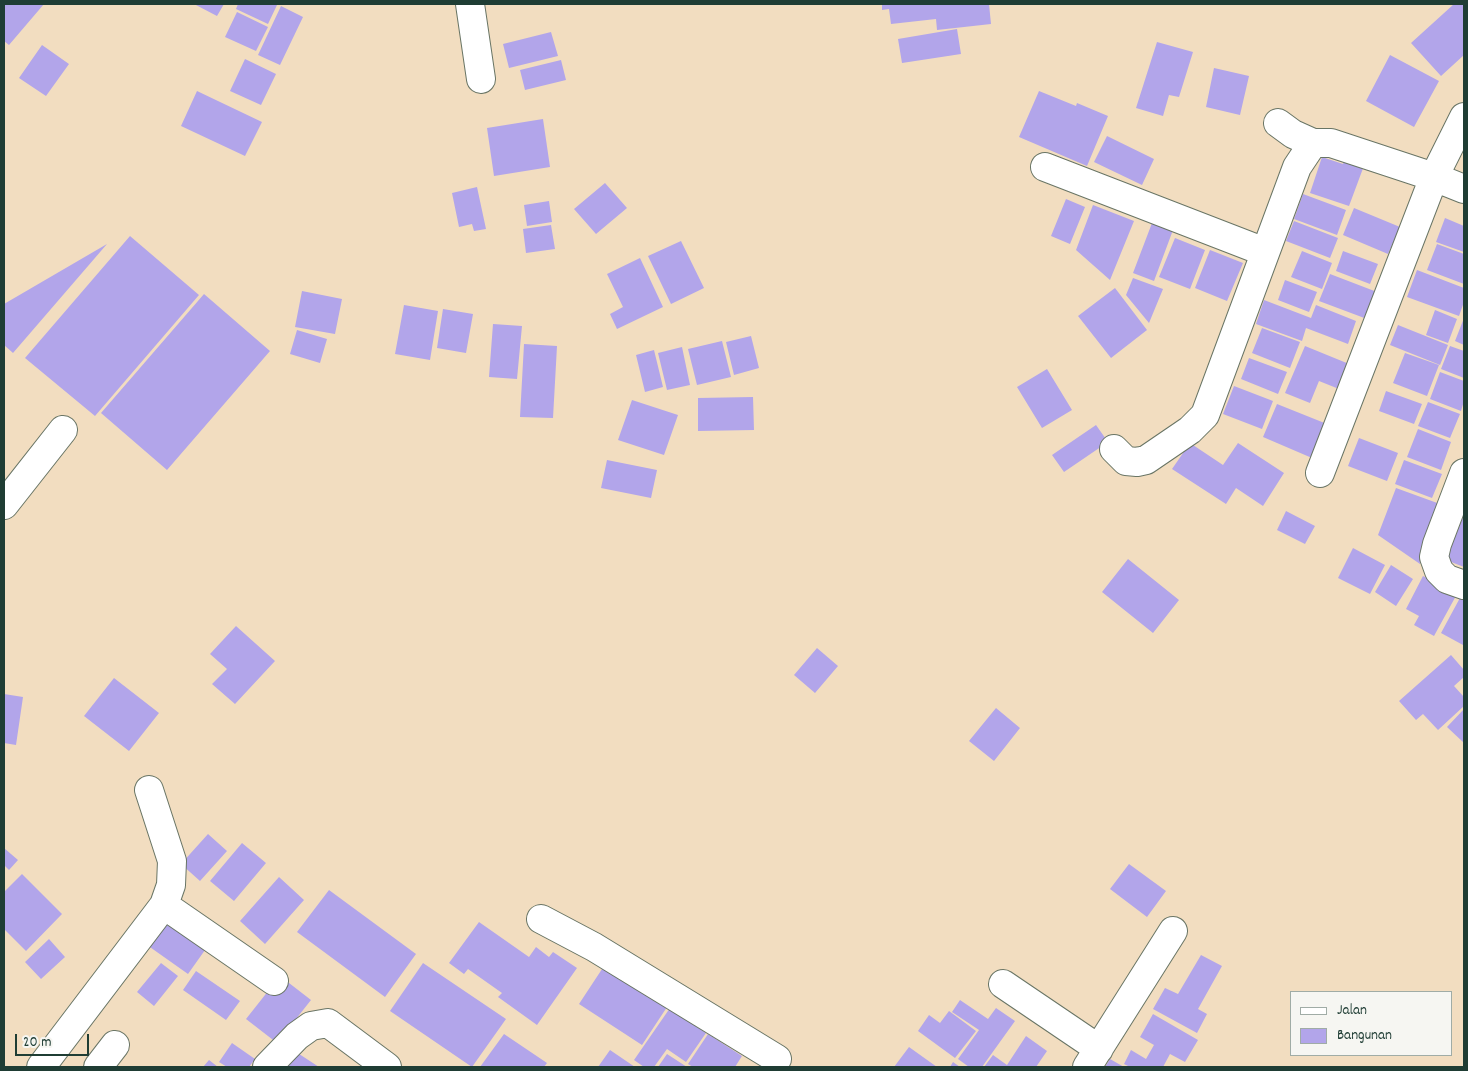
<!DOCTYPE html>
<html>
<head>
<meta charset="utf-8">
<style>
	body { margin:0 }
	#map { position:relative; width:1468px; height:1071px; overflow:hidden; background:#f2ddc0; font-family:Dekko,sans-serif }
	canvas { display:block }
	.frame { position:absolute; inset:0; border:5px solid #1f3d34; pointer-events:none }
	.legend { position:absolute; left:1290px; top:991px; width:162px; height:65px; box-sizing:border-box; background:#f6f6f2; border:1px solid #a0aca6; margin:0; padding:6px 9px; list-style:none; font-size:15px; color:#1f3d34 }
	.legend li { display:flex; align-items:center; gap:10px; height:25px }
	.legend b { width:25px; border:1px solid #a0aca6 }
	.scale { position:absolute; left:15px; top:1034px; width:74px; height:22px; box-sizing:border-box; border:2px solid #1f3d34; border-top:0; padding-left:6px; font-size:15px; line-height:18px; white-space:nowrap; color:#1f3d34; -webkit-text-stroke:4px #f6f6f2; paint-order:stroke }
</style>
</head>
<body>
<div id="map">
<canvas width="1468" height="1071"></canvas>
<div class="frame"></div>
<ul class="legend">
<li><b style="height:6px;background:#fff"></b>Jalan</li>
<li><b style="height:14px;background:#b2a5ea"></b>Bangunan</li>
</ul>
<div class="scale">20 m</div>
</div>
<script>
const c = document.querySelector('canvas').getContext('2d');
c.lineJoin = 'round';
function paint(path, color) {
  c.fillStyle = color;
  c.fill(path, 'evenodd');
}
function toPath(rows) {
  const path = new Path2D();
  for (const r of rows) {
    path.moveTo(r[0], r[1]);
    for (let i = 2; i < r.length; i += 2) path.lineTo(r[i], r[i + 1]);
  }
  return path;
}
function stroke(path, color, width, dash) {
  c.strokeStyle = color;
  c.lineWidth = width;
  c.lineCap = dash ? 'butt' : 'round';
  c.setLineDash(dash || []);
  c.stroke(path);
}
paint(toPath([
	[4,4,44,4,9,45,4,41],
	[194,4,224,4,217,16],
	[238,4,274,4,277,5,268,24,236,9],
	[882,4,989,4,991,24,937,30,936,19,891,24,889,9,882,10],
	[1454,4,1464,4,1464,55,1441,76,1411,43],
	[281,6,303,17,280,65,258,55],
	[237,12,268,27,256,51,225,37],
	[957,29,961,54,902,63,898,39],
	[551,32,558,56,509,68,503,44],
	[1157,42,1193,52,1179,97,1169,95,1163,116,1136,108],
	[42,45,69,64,46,96,19,78],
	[1390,55,1439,81,1414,127,1366,101],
	[245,59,276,74,261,105,230,91],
	[561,60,566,80,525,90,520,70],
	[1214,68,1249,76,1240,115,1206,107],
	[197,91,262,122,245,156,181,126],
	[1039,91,1076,106,1077,103,1108,116,1087,166,1019,137],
	[543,119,550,167,494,176,487,128],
	[1107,136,1154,159,1142,185,1094,162],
	[1346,156,1365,163,1349,206,1310,193,1322,157,1343,164],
	[605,183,627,208,596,234,574,209],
	[477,187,486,229,474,231,472,224,459,227,452,193],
	[1303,194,1346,210,1337,235,1294,219],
	[1066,199,1085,207,1070,244,1051,236],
	[549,201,552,222,527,226,524,205],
	[1093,205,1134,221,1110,280,1076,250],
	[1354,208,1400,227,1388,254,1343,235],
	[1445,218,1464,226,1464,252,1436,242],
	[1294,221,1338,238,1330,258,1286,241],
	[1152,223,1173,230,1154,281,1133,273],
	[551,225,555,249,526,253,523,229],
	[130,236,199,295,95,416,25,358],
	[1175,238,1205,250,1190,289,1159,277],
	[681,241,704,288,671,304,648,256],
	[107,244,13,353,4,345,4,304],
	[1437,244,1464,254,1464,284,1427,270],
	[1210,250,1243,263,1227,301,1195,288],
	[1302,251,1332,263,1322,289,1291,277],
	[1343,251,1378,264,1370,284,1336,271],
	[640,258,663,307,617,329,610,314,623,307,607,274],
	[1417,270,1464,288,1464,302,1459,316,1407,297],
	[1330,274,1377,292,1367,319,1319,301],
	[1133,278,1163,289,1149,323,1126,295],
	[1285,280,1317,292,1309,312,1278,300],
	[1115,288,1147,330,1111,358,1078,316],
	[302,291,342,299,335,334,295,327],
	[204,294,270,351,167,470,101,413],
	[1264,300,1311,318,1316,305,1356,321,1348,344,1306,328,1302,341,1256,324],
	[404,305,438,311,430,360,395,354],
	[443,309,473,314,466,353,437,348],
	[1435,310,1457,319,1448,343,1426,335],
	[1464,318,1464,345,1455,341],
	[493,324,522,326,517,379,489,377],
	[1398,325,1448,345,1440,365,1390,345],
	[1262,328,1300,342,1290,368,1252,353],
	[297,330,327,339,320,363,290,354],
	[751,336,759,368,734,375,726,342],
	[722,341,731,377,697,385,688,349],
	[524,344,557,346,553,418,520,417],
	[1305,346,1354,366,1344,391,1319,381,1310,403,1285,393],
	[1450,346,1464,351,1464,378,1441,369],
	[682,347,690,385,667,390,658,353],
	[654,350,663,387,645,392,636,355],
	[1405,353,1439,365,1427,396,1393,383],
	[1249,358,1287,372,1278,394,1241,379],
	[1047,369,1072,410,1042,428,1017,387],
	[1440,372,1464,381,1464,401,1461,411,1430,399],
	[1234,386,1273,401,1262,429,1223,414],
	[1386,391,1422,404,1414,424,1379,411],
	[753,397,754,430,698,431,698,398],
	[632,400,678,415,664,455,618,440],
	[1428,402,1460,414,1450,438,1418,426],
	[1277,404,1327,424,1312,458,1263,437],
	[1096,425,1108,442,1064,472,1052,455],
	[1418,429,1451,442,1441,470,1407,457],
	[1359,438,1398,453,1387,481,1348,466],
	[1190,443,1223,465,1238,443,1284,473,1263,506,1236,488,1226,504,1172,469],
	[607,460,657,470,651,498,601,488],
	[1404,460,1442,474,1432,498,1395,484],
	[1396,488,1440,504,1420,564,1378,535],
	[1286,511,1315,526,1305,544,1277,530],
	[1463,517,1464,517,1464,567,1446,560],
	[1353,548,1385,565,1370,594,1338,578],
	[1128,559,1179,600,1153,633,1102,592],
	[1391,565,1413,579,1396,606,1375,592],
	[1423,576,1457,594,1434,636,1414,625,1419,616,1406,609],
	[1461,596,1464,598,1464,642,1463,645,1441,633],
	[236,626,275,661,235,704,212,684,227,669,210,654],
	[817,648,838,666,815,693,794,675],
	[1451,655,1464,670,1464,677,1454,686,1464,697,1464,706,1438,730,1423,714,1416,720,1399,701],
	[114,678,159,713,129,751,84,716],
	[4,694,23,697,16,745,4,743],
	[996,708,1020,728,994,761,969,741],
	[1464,709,1464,743,1447,727],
	[208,834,227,851,200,881,181,864],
	[242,843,266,863,234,901,210,881],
	[4,848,18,860,9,870,4,865],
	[1129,864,1166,891,1147,917,1110,889],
	[22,874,62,914,26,951,4,929,4,892],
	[279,877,304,900,265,944,240,921],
	[329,890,416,954,385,997,297,932],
	[169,914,210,943,188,974,147,945],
	[479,922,529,957,536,947,549,957,553,952,577,968,537,1025,498,997,502,993,468,969,464,974,449,963],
	[49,939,65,957,41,979,25,962],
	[1201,955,1222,966,1198,1009,1207,1014,1197,1033,1153,1009,1165,988,1178,994],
	[161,963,178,976,154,1006,137,992],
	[423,963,506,1019,472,1067,390,1011],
	[606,963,669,1004,642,1045,579,1004],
	[196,971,240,1001,226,1020,183,990],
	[280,976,311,1000,277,1043,246,1019],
	[960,1000,988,1019,996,1008,1015,1021,982,1067,969,1067,958,1059,979,1030,952,1012],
	[670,1008,706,1033,686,1062,667,1049,654,1067,644,1067,634,1060],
	[949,1011,976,1031,955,1058,918,1031,929,1015,940,1023],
	[1153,1014,1198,1040,1185,1062,1170,1054,1163,1067,1130,1067,1124,1064,1131,1050,1146,1059,1154,1045,1140,1037],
	[504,1034,547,1063,544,1067,480,1067],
	[708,1034,742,1056,735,1067,693,1067,688,1064],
	[1026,1036,1047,1051,1036,1067,984,1067,993,1055,1007,1065],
	[232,1043,255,1059,249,1067,227,1067,219,1062],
	[909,1047,937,1067,894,1067],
	[290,1048,319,1067,278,1067],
	[610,1050,635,1067,598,1067],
	[667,1054,687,1067,658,1067],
	[1110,1059,1124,1067,1105,1067],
	[209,1060,218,1067,203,1067],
	[953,1062,960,1067,950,1067]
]), '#b2a5ea');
const minor = toPath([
	[470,4,481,79],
	[1278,123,1293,134,1313,143],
	[1045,167,1265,252],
	[1114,449,1126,461,1137,462,1146,460,1190,430,1205,415,1297,167,1313,143,1331,143,1434,177,1464,189],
	[1320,473,1434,177,1464,117],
	[1464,473,1437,544,1434,557,1439,571,1447,579,1464,585],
	[4,505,63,430],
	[164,905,274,981],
	[541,919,594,947,777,1059],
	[1003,984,1099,1049],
	[41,1067,164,905,171,885,172,861,149,790],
	[98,1067,115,1045],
	[267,1067,297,1036,311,1026,328,1023,387,1067],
	[1087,1067,1173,931]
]);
stroke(minor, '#697565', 30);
stroke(minor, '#fff', 28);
</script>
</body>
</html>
